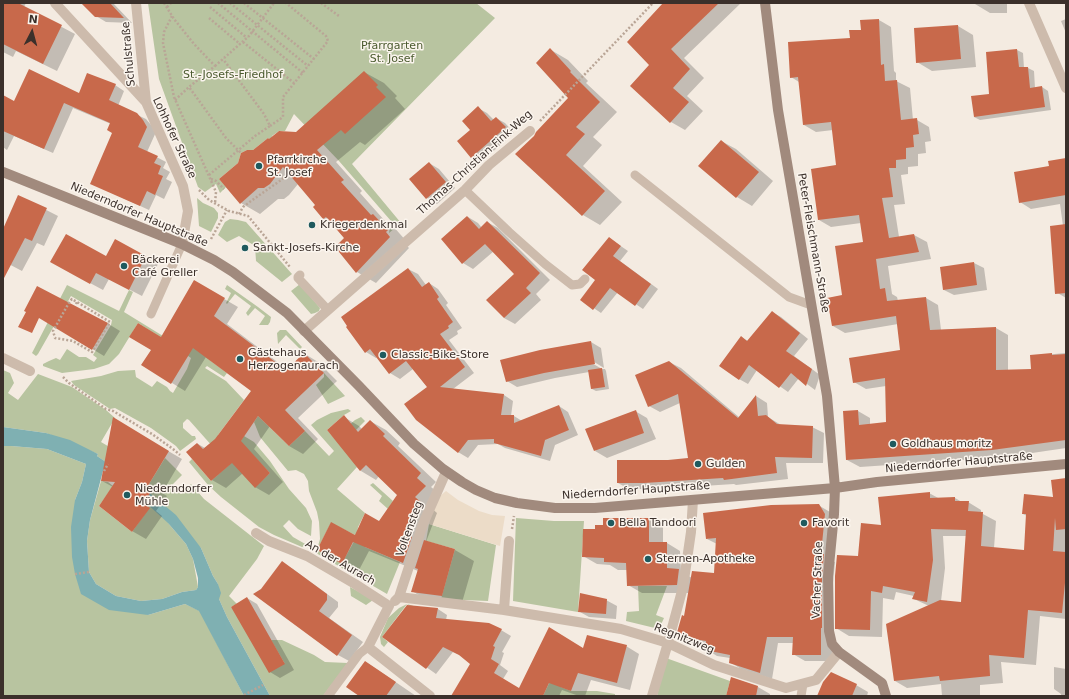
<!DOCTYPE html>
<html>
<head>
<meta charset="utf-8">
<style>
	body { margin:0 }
	#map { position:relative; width:1069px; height:699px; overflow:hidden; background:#f4ebe1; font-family:"DejaVu Sans",sans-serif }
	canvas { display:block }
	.frame { position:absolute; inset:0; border:4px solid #3b302b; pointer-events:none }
	.north { position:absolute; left:12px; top:12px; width:40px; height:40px; -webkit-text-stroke:3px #fbf5ee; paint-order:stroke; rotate:6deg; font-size:11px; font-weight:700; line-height:16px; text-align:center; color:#3b302b }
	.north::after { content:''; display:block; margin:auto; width:14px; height:18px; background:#3b302b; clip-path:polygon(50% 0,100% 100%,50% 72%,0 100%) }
</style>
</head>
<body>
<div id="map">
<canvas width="1069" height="699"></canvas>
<div class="frame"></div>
<div class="north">N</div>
</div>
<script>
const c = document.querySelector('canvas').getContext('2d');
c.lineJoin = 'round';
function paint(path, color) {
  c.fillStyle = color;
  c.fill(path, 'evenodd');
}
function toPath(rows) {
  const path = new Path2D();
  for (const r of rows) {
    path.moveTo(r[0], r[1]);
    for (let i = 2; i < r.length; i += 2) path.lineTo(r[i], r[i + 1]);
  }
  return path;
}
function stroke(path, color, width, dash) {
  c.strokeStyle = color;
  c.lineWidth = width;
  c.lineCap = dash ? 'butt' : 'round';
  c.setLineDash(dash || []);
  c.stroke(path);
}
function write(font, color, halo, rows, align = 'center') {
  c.font = font + ' "DejaVu Sans",sans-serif';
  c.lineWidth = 3;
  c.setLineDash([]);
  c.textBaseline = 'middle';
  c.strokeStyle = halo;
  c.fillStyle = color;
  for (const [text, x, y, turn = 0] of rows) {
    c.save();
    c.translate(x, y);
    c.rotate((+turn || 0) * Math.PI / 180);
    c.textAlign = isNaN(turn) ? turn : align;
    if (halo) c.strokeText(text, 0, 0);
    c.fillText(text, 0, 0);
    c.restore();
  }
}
paint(toPath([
	[148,3,476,3,495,18,352,164,401,223,389,233,391,221,339,161,294,114,285,131,279,131,272,136,271,142,268,138,253,150,247,150,241,153,238,163,219,179,226,187,220,193,216,184,205,192,198,187,159,79],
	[197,198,203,203,214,208,218,213,218,218,211,232,199,226],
	[230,219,238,220,246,222,292,274,282,282,256,261,255,246,239,236,227,242,218,235,225,222],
	[300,284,320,308,319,311,315,313,311,314,291,291],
	[67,285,119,311,129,290,133,292,124,312,163,336,195,340,211,361,227,373,224,377,207,366,205,368,226,381,244,400,218,435,236,448,244,436,254,442,270,461,289,489,306,508,312,521,311,536,298,529,289,520,283,526,293,537,307,545,302,547,274,535,259,527,221,497,208,485,189,462,192,459,211,481,229,465,189,420,187,419,183,423,183,428,192,436,195,436,196,439,180,451,176,446,151,428,115,408,110,409,74,385,71,381,101,376,118,371,135,370,136,377,152,387,157,381,167,387,170,391,173,393,187,369,191,358,157,335,138,323,119,354,109,364,94,369,62,373,43,366,43,364,49,361,56,358,60,360,67,349,79,357,86,357,94,362,97,358,93,355,111,325,112,320,71,296,38,354,36,356,32,353],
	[250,452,270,473,255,487],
	[227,285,258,307,271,317,270,322,268,325,259,325,265,316,255,308,248,316,246,313,251,306,235,294,227,304,226,303,231,293,225,289],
	[280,330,286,330,302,347,300,349,286,335,278,344,277,333],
	[3,370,10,373,14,383,8,393,18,400,38,374,72,387,106,410,115,418,101,442,128,458,120,472,97,456,98,454,46,433,3,427],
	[324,373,345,396,328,404,316,385,324,377],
	[348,409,351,411,344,415,327,430,334,438,355,420,361,417,365,421,347,439,357,467,337,489,365,513,358,527,357,535,368,541,365,547,400,562,387,594,316,553,320,539,319,522,317,512,309,491,308,481,304,474,296,470,288,471,260,437,254,422,258,416,289,446,305,431,329,456,334,451,311,425,317,420,331,413],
	[331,523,357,536,342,563,317,550],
	[3,446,11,446,47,449,86,464,82,482,75,500,75,574,148,615,185,604,200,611,244,696,3,696],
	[165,458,182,475,172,485,181,494,191,484,204,499,264,546,257,559,229,596,237,604,231,607,285,664,271,640,282,640,314,655,325,662,348,663,323,696,270,696,227,617,219,599,218,584,213,576,201,548,168,523,186,544,193,559,198,587,196,590,182,592,162,599,141,601,116,596,96,584,89,572,87,541,90,520,101,481,108,482,113,486,99,506,132,532,149,508,143,503,154,488,149,484],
	[373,483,393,501,388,509,379,501,382,496,370,485],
	[516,518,554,521,584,521,578,612,513,601],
	[429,524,496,545,488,601,441,599,455,549,426,541],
	[638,586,667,586,656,615,664,618,659,629,626,621,627,612,639,611],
	[350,587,363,594,373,600,366,605,351,596],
	[407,604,436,613,429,620,407,604,382,637,388,642,384,647,381,644,380,637,388,618,399,608],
	[666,658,730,681,726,696,657,696],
	[554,673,563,679,561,687,571,691,597,691,615,694,615,696,543,696]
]), '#b8c4a0');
paint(toPath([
	[446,491,458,500,479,511,492,515,505,516,500,546,429,524,433,510,440,496]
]), '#ecdcc8');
paint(toPath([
	[3,427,46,433,70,440,98,454,97,456,140,485,176,515,201,548,213,576,218,584,221,593,219,599,227,617,270,696,244,696,199,611,185,604,148,615,109,610,81,594,75,574,72,557,71,527,75,500,82,482,86,464,47,449,11,446,3,446],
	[103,471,133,491,168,523,186,544,193,559,198,578,198,587,196,590,182,592,162,599,141,601,116,596,96,584,89,572,87,541,90,520]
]), '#7fb0b2');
paint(toPath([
	[3,3,26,3,24,7,75,34,57,71,16,51,13,57,3,52],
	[83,3,113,3,132,23,106,22,96,16],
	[664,3,741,3,684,58,704,78,687,96,703,111,685,130,671,122,631,86,650,65],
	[975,3,1007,3,1007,13,990,13,975,4],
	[1066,19,1066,33,1061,21],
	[879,20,891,27,894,71,896,73,896,81,910,88,913,120,917,120,929,127,931,141,925,142,926,153,918,154,918,166,908,167,908,174,901,175,905,204,894,205,899,237,914,235,927,242,931,259,888,266,892,294,897,297,898,301,926,298,938,305,941,330,996,328,1008,335,1008,371,1032,370,1031,356,1066,353,1066,448,1005,457,860,467,847,460,858,411,870,418,870,425,887,423,886,386,866,389,854,382,901,351,898,324,845,333,833,326,864,243,861,223,831,227,819,220,838,166,833,130,816,132,804,125,799,82,791,77,862,31,861,21],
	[958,26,973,35,976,67,932,71,917,62],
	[551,50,568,60,588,81,586,83,617,112,593,137,602,145,583,166,622,202,600,225,583,215,535,136,569,98],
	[1017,50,1023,53,1024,68,1028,68,1034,71,1035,88,1042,87,1048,91,1051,110,980,120,974,117,990,95,987,53],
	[364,72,384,83,397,96,395,98,405,109,365,145,360,142,336,162,362,191,360,193,385,221,393,226,407,242,405,244,409,248,376,283,357,272,345,239,332,223,324,219,315,207,317,205,298,184,289,195,284,199,278,199,260,214,241,203,254,151,269,140,297,133],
	[115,85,124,91,118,106,146,119,152,126,156,132,147,152,166,162,163,168,170,172,166,179,172,182,164,199,156,195,149,210,101,188,113,133,111,124,73,108,53,153,14,136,7,150,3,147,3,96,14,102,79,95],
	[478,108,487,113,494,120,496,118,505,123,514,133,481,162,472,157,471,130],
	[721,141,736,149,773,181,752,206,737,197,700,166],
	[1066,159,1066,298,1056,292,1063,226,1060,204,1031,209,1020,202,1050,166],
	[429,163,439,169,455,188,437,204,427,198,410,179],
	[19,196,58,216,44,246,37,243,22,271,3,261,3,226,5,227],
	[468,217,478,223,482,228,487,222,498,228,550,280,536,294,541,300,515,324,504,318,516,274,494,251,473,269,463,263],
	[609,238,628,251,620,261,658,289,643,309,618,292,601,313,582,300,597,280],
	[106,257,145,257,158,264,142,296,109,279,103,290,64,269],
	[974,263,984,268,987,290,954,295,944,290,941,268],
	[408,269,418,274,426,285,429,283,438,289,448,303,446,305,462,328,457,331,458,334,449,340,474,373,453,389,504,395,513,401,511,416,514,416,522,421,559,406,568,412,578,435,555,445,550,461,505,448,498,444,478,445,468,458,458,452,428,388,413,369,400,379,390,373,377,357,376,358,366,352],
	[195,282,238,307,227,324,288,370,305,354,318,362,337,381,298,418,318,439,303,454,289,446,270,426,254,449,283,482,269,495,255,487,243,473,226,488,212,480,188,453,198,444,205,448,215,440,252,390,206,357,185,391,143,365,161,338],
	[772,312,781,317,808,339,794,356,820,375,815,390,799,378,788,392,757,370,748,384,739,379,741,337,748,341],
	[36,315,107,323,120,331,104,356],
	[591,342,601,348,604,368,591,360,590,362,602,369,605,369,606,371,609,389,596,391,592,389,589,372,555,378,517,387,507,381],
	[669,362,681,368,740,418,756,396,767,403,768,417,781,425,812,427,824,433,823,463,786,463,788,479,736,485,734,484,656,489,629,489,618,483,668,461,689,459,680,403,660,412,649,406],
	[635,411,647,418,656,439,607,458,595,451],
	[344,417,359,426,362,429,370,421,386,430,400,443,398,446,436,482,431,487,441,495,430,507,437,513,426,542,455,550,474,561,461,606,432,603,412,591,418,571,369,551,358,572,334,559,355,536,379,522,398,495,379,476,376,480,361,471,328,430],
	[113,419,182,459,162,493,167,496,156,511,162,516,146,539,132,531,113,487,102,481],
	[1066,479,1066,619,1040,616,1036,665,1001,662,1003,683,980,685,980,696,942,696,941,684,907,688,895,681,929,606,914,599,914,596,896,592,894,600,883,598,882,637,849,636,836,628,859,557,882,527,929,493,940,499,955,498,962,502,968,502,981,510,981,513,996,521,994,548,1025,551,1027,516,1023,514,1054,498],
	[943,536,967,536,962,603,941,601,945,568],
	[818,505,830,512,833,561,835,562,833,583,833,661,805,661,793,654,793,643,778,643,772,679,741,669,730,662,730,658,717,656,706,649,707,645,689,643,678,636,685,617,689,593,642,593,628,585,628,570,618,570,610,565,597,564,583,556,596,530,604,526,649,518,663,526,663,543,667,543,680,551,681,572,692,578,715,574,717,544,707,539],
	[282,563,293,569,338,602,338,607,329,618,363,642,349,661,338,655,262,590],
	[247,598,257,604,294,670,280,678,270,672],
	[606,600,617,606,616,619,589,617,580,612],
	[408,606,438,609,447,615,446,620,501,630,511,636,502,652,504,653,500,665,508,671,503,679,519,689,584,649,626,646,639,654,630,690,591,680,585,696,579,696,562,690,559,696,452,696,472,664,462,656,453,652,436,674,384,637],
	[365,662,378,670,416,696,361,696],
	[1054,667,1066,669,1066,696,1061,696,1061,694,1054,689],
	[856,685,868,692,867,696,818,696],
	[758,687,770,694,770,696,727,696]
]), '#0003');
paint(toPath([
	[3,3,18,3,62,25,43,64,3,44],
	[81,3,110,3,124,18,95,17],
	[663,3,719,3,671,49,690,69,673,88,689,102,670,123,630,86,649,65,627,42],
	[879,19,881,65,884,64,885,81,897,80,901,120,917,118,919,134,913,135,914,147,906,148,906,159,896,160,896,168,889,168,893,197,882,198,889,238,914,234,919,252,876,259,880,289,885,288,887,301,926,297,930,330,996,327,996,370,1031,369,1030,355,1052,353,1052,355,1066,354,1066,440,992,450,846,460,843,411,858,410,859,425,886,422,885,378,853,383,849,358,900,350,896,316,832,326,827,298,842,295,835,246,863,242,859,215,818,220,811,169,836,165,831,122,803,125,798,77,790,78,788,42,850,38,849,30,861,30,860,20],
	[958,25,961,59,916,63,914,28],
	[550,48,571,71,570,72,600,102,576,127,585,134,566,155,605,191,582,216,515,154,534,136,536,132,568,98,536,63],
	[1017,49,1019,67,1028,67,1030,88,1042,86,1045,107,974,117,971,96,989,94,986,52],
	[29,69,79,93,87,73,116,84,109,100,137,113,143,120,147,127,138,147,158,156,154,163,161,166,158,174,163,176,155,195,147,191,140,206,90,184,112,133,107,130,110,123,64,103,44,149,3,131,3,95,14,101],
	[364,71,378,85,376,87,386,97,345,134,341,130,317,150,344,180,341,182,371,215,373,214,388,230,386,232,390,237,356,273,335,247,344,238,326,217,323,219,313,207,315,205,283,167,270,184,264,188,258,188,240,204,219,179,238,163,241,153,247,150,253,150,268,138,269,139,279,131,296,132],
	[478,106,491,121,496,117,506,127,471,158,457,141,470,130,462,121],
	[721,140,759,172,736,198,698,166],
	[1066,158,1066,195,1019,203,1014,172,1049,166,1048,161],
	[429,162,446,182,426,199,409,179],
	[18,195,47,208,32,241,25,238,3,280,3,229],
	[467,216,479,229,487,221,540,273,526,288,531,293,504,318,486,300,514,274,485,244,462,264,441,239],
	[1066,224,1066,293,1055,294,1050,226],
	[66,234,106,256,115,239,146,256,129,290,96,273,90,284,50,262],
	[609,237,621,246,613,256,651,284,635,306,610,288,593,310,580,300,595,280,582,270],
	[974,262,977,285,943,290,940,267],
	[408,268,422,287,429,282,439,297,437,299,453,322,448,326,449,328,440,334,465,367,440,387,504,394,501,415,514,415,514,423,559,405,569,430,545,440,541,456,494,443,494,439,468,440,458,453,416,420,404,404,427,387,406,361,389,374,370,349,365,353,346,327,347,326,341,317],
	[194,280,225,298,214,316,286,370,304,353,324,373,285,410,305,431,289,446,258,416,241,441,270,473,255,488,232,463,211,481,186,452,197,443,203,449,215,439,251,391,193,348,171,384,141,365,151,350,129,337,138,323,161,337],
	[37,286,108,323,92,350,39,318,32,333,18,327,26,312,24,311],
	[772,311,800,333,786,351,812,369,806,386,791,373,779,388,749,365,739,380,719,366,741,336,747,341],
	[591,341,595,364,544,373,506,382,500,360,540,350],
	[669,361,738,418,756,395,758,416,766,415,777,424,813,426,812,458,775,457,777,473,724,480,723,478,644,483,617,483,617,460,668,460,688,458,678,394,648,407,635,375],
	[602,368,605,387,591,389,588,370],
	[636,410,644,433,594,451,585,429],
	[344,415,358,432,370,420,385,434,383,436,421,473,417,478,426,486,415,497,422,503,411,534,412,534,411,536,412,537,403,563,353,542,342,564,317,550,331,522,355,535,365,513,379,521,397,495,366,465,360,471,327,430],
	[113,417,169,451,149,484,154,488,143,503,150,508,132,532,99,506,115,482,101,481],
	[1066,478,1066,529,1056,530,1055,518,1053,551,1066,552,1066,583,1065,583,1062,613,1028,610,1024,658,989,655,990,676,940,681,939,676,894,681,886,624,940,600,961,602,966,530,931,529,933,560,927,602,912,599,915,592,883,586,882,593,871,591,870,630,835,629,835,576,837,555,858,556,861,523,881,525,878,497,930,492,930,498,955,497,955,501,969,501,968,511,983,512,981,546,1024,550,1026,514,1022,514,1024,494,1053,497,1051,480],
	[819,504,825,514,821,554,824,554,822,576,822,628,821,628,821,655,792,655,793,637,767,637,760,673,729,663,730,655,705,650,706,641,676,636,682,615,684,616,692,571,714,573,716,538,706,539,703,513,771,505],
	[603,518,649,518,649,542,667,542,667,568,679,569,677,585,627,586,626,563,604,562,604,558,582,557,583,529,595,529,595,525,603,525],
	[424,540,455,549,442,596,411,592,418,569,415,568],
	[282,561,327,594,327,600,319,611,352,635,337,656,253,594,261,589],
	[580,593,607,599,606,614,578,612],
	[247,597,285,664,269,673,231,607],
	[407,605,438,608,436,618,489,623,502,629,493,646,495,647,491,659,499,664,494,673,519,688,549,627,583,648,587,635,627,645,617,683,578,673,571,691,549,683,543,696,451,696,470,664,459,655,443,647,426,669,382,637],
	[365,661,396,682,386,696,359,696,346,687],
	[831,672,857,684,852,696,817,696,823,682],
	[731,677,758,686,756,696,726,696]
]), '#c8694b');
stroke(toPath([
	[164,3,174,19,194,44,215,66,189,87,226,138,241,153],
	[218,3,303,73],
	[230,3,308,66],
	[244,3,314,59],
	[321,3,339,16],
	[167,7,171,3],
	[210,7,247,38],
	[172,16,164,32,163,43,174,97,216,192,215,203],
	[209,18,240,44],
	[243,42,294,83],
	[215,66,249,36,274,3],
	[175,100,189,87],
	[540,121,653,3],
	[270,126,283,117,283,97,328,41,326,36,286,3],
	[209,175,255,136,270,126,264,114,223,59],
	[211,179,216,181,224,189],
	[199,190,209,200,229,211,248,216,290,267],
	[239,214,243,207,251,201,284,178],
	[211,239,227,210],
	[76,304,77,302,72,299,70,301,53,331,55,338,73,341,92,352,110,322,77,302],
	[63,377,69,383,106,409,113,411,152,434,173,449,180,455],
	[104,471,108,464],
	[512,529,514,516],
	[75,574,89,572],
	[244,695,263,685]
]), '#b9a596', 2.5, [2, 2]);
stroke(toPath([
	[635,175,789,297,811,305],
	[465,190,509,232,545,264,572,285,580,284,585,279],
	[300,275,298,277,298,278,328,310],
	[151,314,182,244],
	[328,696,359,654,368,647],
	[801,696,803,684]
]), '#cdbbac', 9);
stroke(toPath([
	[55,3,146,102,183,186,188,211,182,244],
	[136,3,146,102],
	[1029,3,1066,88],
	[304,331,465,190,489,165,530,131],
	[3,358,30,371],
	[256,533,269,541,307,556,355,584,389,606,368,647,430,696],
	[399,597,504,610,621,629,668,643,714,665,786,688,816,680,839,652],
	[395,601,399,597,423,524,446,472],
	[504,610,509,541],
	[652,696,668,643,683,587,691,532,693,500]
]), '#cdbbac', 10);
stroke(toPath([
	[765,3,778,110,827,396,835,488,834,514,828,576,829,631,832,644,839,652,882,683,886,696],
	[3,172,182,244,214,260,233,272,287,313,359,386,414,444,443,469,462,482,476,490,495,498,517,503,555,508,595,508,835,488,877,482,1066,464]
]), '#a18a7d', 10);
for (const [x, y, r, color] of [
	[259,166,4,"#1f5a5e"],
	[312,225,4,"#1f5a5e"],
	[245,248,4,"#1f5a5e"],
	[124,266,4,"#1f5a5e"],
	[383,355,4,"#1f5a5e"],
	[240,359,4,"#1f5a5e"],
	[893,444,4,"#1f5a5e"],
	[698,464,4,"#1f5a5e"],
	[127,495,4,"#1f5a5e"],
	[611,523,4,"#1f5a5e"],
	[804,523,4,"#1f5a5e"],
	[648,559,4,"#1f5a5e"]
]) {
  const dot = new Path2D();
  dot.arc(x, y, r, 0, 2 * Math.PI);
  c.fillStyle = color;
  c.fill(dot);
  stroke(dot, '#fbf5ee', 1.5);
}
write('11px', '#4a5a2e', '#fbf5ee', [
	["Pfarrgarten",392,46],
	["St. Josef",392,59],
	["St.-Josefs-Friedhof",233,75]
]);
write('11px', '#3b302b', '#fbf5ee', [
	["Schulstraße",129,54,-95],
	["Lohhofer Straße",174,138,65],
	["Thomas-Christian-Fink-Weg",475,163,-42],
	["Niederndorfer Hauptstraße",139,215,23],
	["Peter-Fleischmann-Straße",813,243,80],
	["Niederndorfer Hauptstraße",959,463,-5],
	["Niederndorfer Hauptstraße",636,491,-4],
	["Voltensteg",410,529,-70],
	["An der Aurach",340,563,30],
	["Vacher Straße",818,580,-88],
	["Regnitzweg",684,639,22]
]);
write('11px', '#3b302b', '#fbf5ee', [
	["Pfarrkirche",267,160],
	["St. Josef",267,173],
	["Kriegerdenkmal",320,225],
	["Sankt-Josefs-Kirche",253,248],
	["Bäckerei",132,260],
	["Café Greller",132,273],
	["Gästehaus",248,353],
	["Herzogenaurach",248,366],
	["Classic-Bike-Store",391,355],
	["Goldhaus moritz",901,444],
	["Gulden",706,464],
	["Niederndorfer",135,489],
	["Mühle",135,502],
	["Bella Tandoori",619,523],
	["Favorit",812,523],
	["Sternen-Apotheke",656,559]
], 'left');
</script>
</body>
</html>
